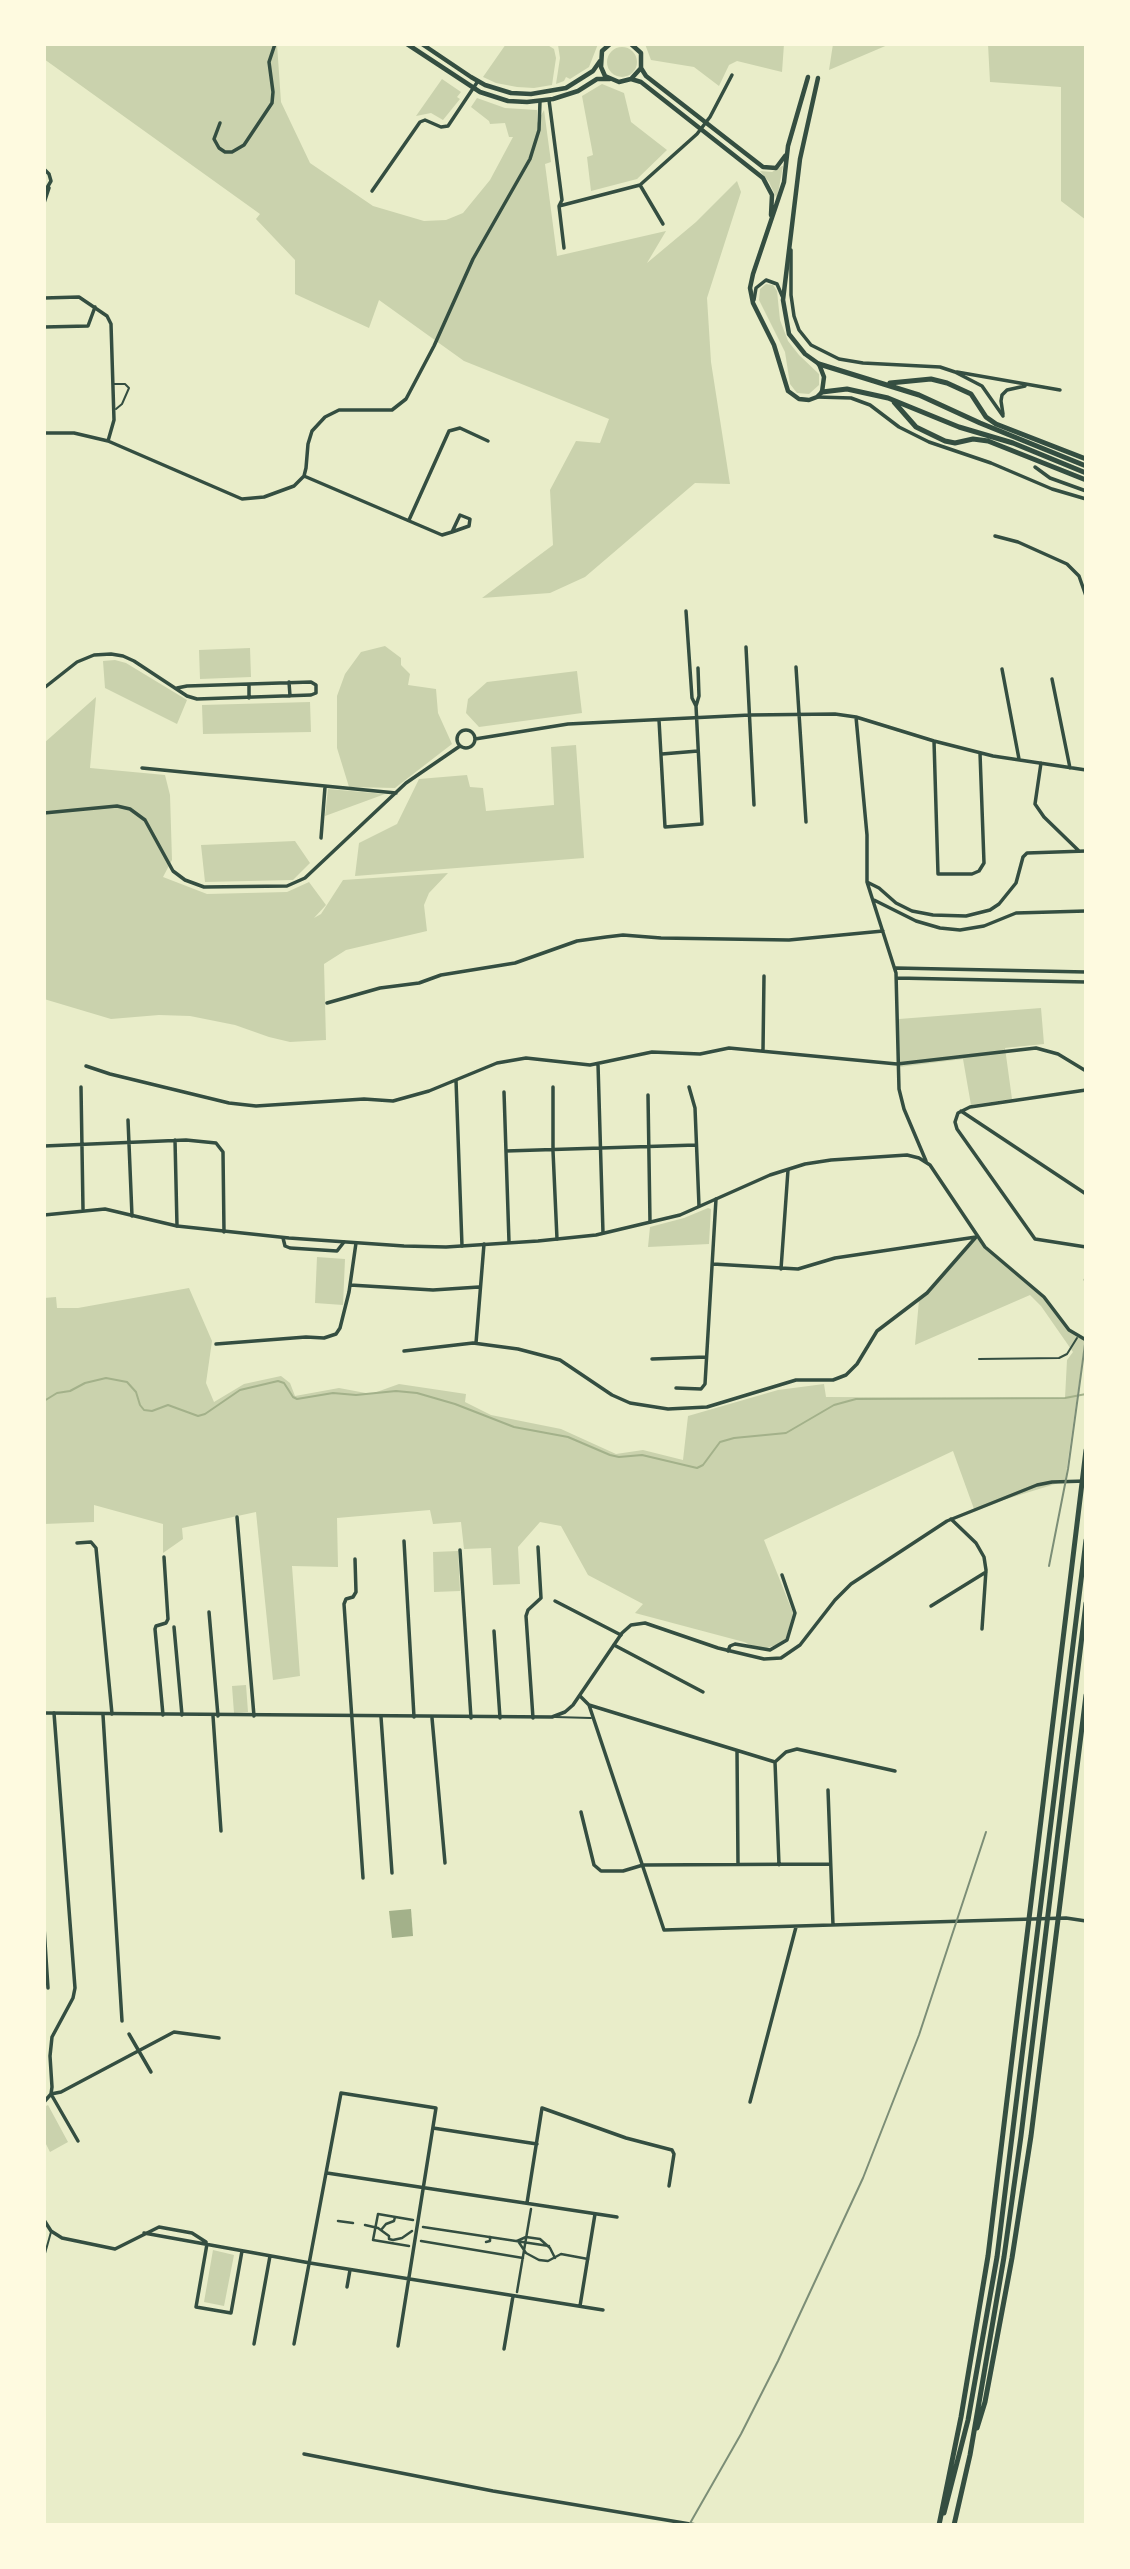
<!DOCTYPE html>
<html>
<head>
<meta charset="utf-8">
<style>
	body { margin:0 }
	#map { position:relative; width:1130px; height:2569px; overflow:hidden; background:#e9edc9; font-family:"IBM Plex Sans",sans-serif }
	canvas { display:block }
	.frame { position:absolute; inset:0; border:46px solid #fefae0; pointer-events:none }
</style>
</head>
<body>
<div id="map">
<canvas width="1130" height="2569"></canvas>
<div class="frame"></div>
</div>
<script>
const c = document.querySelector('canvas').getContext('2d');
c.lineJoin = 'round';
function paint(path, color) {
  c.fillStyle = color;
  c.fill(path, 'evenodd');
}
function toPath(rows) {
  const path = new Path2D();
  for (const r of rows) {
    if (r.length === 3) {
      path.moveTo(r[0] + r[2], r[1]);
      path.arc(r[0], r[1], r[2], 0, 2 * Math.PI);
      continue;
    }
    path.moveTo(r[0], r[1]);
    for (let i = 2; i < r.length; i += 2) path.lineTo(r[i], r[i + 1]);
  }
  return path;
}
function stroke(path, color, width, dash) {
  c.strokeStyle = color;
  c.lineWidth = width;
  c.lineCap = dash ? 'butt' : 'round';
  c.setLineDash(dash || []);
  c.stroke(path);
}
paint(toPath([
	[44,44,277,44,281,102,310,163,373,206,424,221,446,220,463,213,490,180,513,137,509,137,505,123,490,124,489,121,471,107,477,98,505,108,537,110,537,123,544,110,551,162,545,164,557,256,666,231,647,263,696,222,737,181,741,192,707,298,711,362,730,484,695,483,585,577,550,593,482,598,553,545,550,490,576,441,600,443,609,419,464,361,379,300,369,328,295,294,295,260,256,219,260,214,44,59],
	[506,44,546,44,554,49,556,58,552,85,534,88,517,87,496,83,483,77],
	[555,44,598,44,589,67,570,79,566,77,564,81,556,84,560,58,558,45],
	[645,44,784,44,782,72,737,61,729,65,719,86,694,67,651,60],
	[833,44,890,44,829,70],
	[988,44,1086,44,1086,220,1061,201,1061,87,990,82],
	[622,62,15],
	[442,79,461,92,457,97,460,99,443,120,431,113,416,116],
	[602,84,624,93,631,122,667,150,637,179,591,191,587,157,593,155,582,96],
	[782,166,783,166,777,199,769,182,760,171,772,172],
	[766,284,773,285,777,291,780,320,788,341,799,355,819,374,819,385,809,394,797,393,790,384,785,352,759,300,760,289],
	[385,646,401,658,401,665,410,674,408,685,436,689,438,713,452,744,395,788,349,787,337,748,337,696,345,674,361,652],
	[250,648,251,677,200,679,199,650],
	[115,660,126,663,187,700,177,724,105,688,103,661],
	[577,671,582,713,479,727,466,713,468,699,487,682],
	[96,697,90,768,165,775,170,795,172,860,163,877,207,894,287,892,309,882,326,905,314,918,321,914,343,880,448,873,429,893,424,905,427,931,346,950,324,964,326,1040,290,1042,269,1037,235,1025,190,1016,159,1015,111,1019,44,999,44,743],
	[310,702,311,732,203,734,202,705],
	[576,745,584,858,355,876,359,843,397,824,419,779,467,775,470,787,483,788,486,811,554,805,551,747],
	[328,789,385,794,325,816],
	[295,841,310,863,293,880,205,882,201,845],
	[1041,1008,1044,1044,1005,1048,1012,1099,971,1105,963,1059,899,1067,899,1019],
	[708,1208,711,1209,709,1244,648,1247,650,1227,684,1218],
	[976,1237,985,1247,1044,1297,1065,1326,1085,1340,1065,1481,974,1509,953,1451,764,1540,793,1613,785,1642,761,1650,744,1642,635,1613,643,1604,588,1575,561,1526,540,1522,518,1547,520,1584,493,1585,491,1548,464,1549,461,1522,433,1524,430,1510,337,1518,338,1567,292,1566,300,1676,273,1680,256,1512,182,1528,183,1539,163,1553,163,1524,94,1505,94,1522,44,1524,44,1298,56,1297,57,1308,78,1308,189,1288,212,1341,206,1383,214,1402,244,1384,281,1376,290,1383,295,1396,339,1388,371,1394,399,1384,466,1394,465,1402,491,1415,561,1429,616,1454,643,1450,683,1460,688,1416,778,1390,824,1384,826,1397,1065,1398,1067,1360,1073,1352,1041,1306,1030,1295,915,1345,919,1300],
	[317,1257,345,1259,343,1305,315,1303],
	[458,1551,460,1591,434,1592,433,1552],
	[246,1685,248,1712,234,1713,232,1686],
	[48,2105,68,2142,50,2152,44,2140,44,2107],
	[213,2250,234,2255,224,2306,204,2302]
]), '#cad2ad');
paint(toPath([
	[411,1909,413,1936,392,1938,389,1911]
]), '#a3b18a');
stroke(toPath([
	[44,1401,57,1393,70,1391,85,1383,106,1378,127,1382,136,1392,140,1405,144,1410,152,1411,168,1405,198,1416,205,1414,240,1390,278,1381,284,1383,293,1397,297,1399,333,1393,356,1395,396,1391,417,1393,455,1404,514,1427,568,1437,610,1455,619,1457,642,1455,697,1468,703,1465,720,1442,734,1438,786,1433,834,1405,856,1399,1065,1398,1086,1394]
]), '#a3b18a', 2);
stroke(toPath([
	[114,384,125,384,129,388,122,404,116,409],
	[979,1359,1059,1358,1067,1354,1077,1338],
	[555,1717,591,1718],
	[44,2257,51,2232]
]), '#344e41', 2);
stroke(toPath([
	[1085,1280,1086,1274],
	[338,2221,353,2223],
	[365,2225,378,2228,389,2236,389,2239,393,2240,402,2238,412,2231],
	[423,2227,549,2246],
	[381,2230,386,2224,394,2221,395,2217],
	[421,2241,523,2258],
	[517,2241,526,2237,540,2239,550,2248,555,2258],
	[518,2241,526,2253,539,2260,548,2261,561,2254,588,2259],
	[486,2242,490,2241,490,2237],
	[409,2246,373,2240,378,2214,413,2220],
	[517,2292,531,2209]
]), '#344e41', 2.5);
stroke(toPath([
	[549,100,562,200,559,206,640,185,697,134,710,117,732,75],
	[220,123,214,139,219,148,225,152,232,152,244,145,272,103,273,92,269,62,275,44],
	[44,169,49,174,51,181,44,193],
	[640,185,663,224],
	[372,191,420,122,425,120,441,127,448,126,478,81],
	[44,203,49,188],
	[559,206,564,248],
	[44,298,79,297,107,316,111,324,114,420,108,441],
	[44,327,88,326,95,307],
	[957,372,1060,390],
	[1003,414,1001,401,1002,395,1007,390,1025,386],
	[44,433,74,433,108,441,242,499,264,497,294,486,304,476,306,468,308,444,312,431,325,417,339,410,392,410,406,399,434,346,473,259,530,159,539,130,540,101],
	[304,476,442,535,452,532,469,526,470,519,460,515,452,532],
	[409,520,449,431,460,428,488,441],
	[995,536,1018,542,1067,564,1079,576,1086,596],
	[746,647,754,805],
	[796,667,806,822],
	[1002,669,1019,759],
	[1052,679,1070,768],
	[289,682,290,696],
	[249,684,249,698],
	[44,688,77,662,94,655,111,654,123,656,134,661,187,696,197,699,311,695,316,693,316,685,311,682,187,686,177,688],
	[696,706,699,696,698,668],
	[856,717,867,835,867,882,896,973,899,1089,904,1109,926,1161],
	[659,720,665,827,702,824,696,706,692,698,686,611],
	[466,739,9],
	[475,739,568,724,750,715,835,714,856,717,934,741,993,756,1086,770],
	[934,741,938,874,972,874,979,871,984,863,980,753],
	[662,754,698,751],
	[1041,763,1035,804,1044,817,1079,851],
	[142,768,396,793],
	[44,813,117,806,130,809,145,820,173,871,185,880,204,887,287,886,305,878,406,783,460,746],
	[321,838,325,787],
	[867,882,879,888,896,903,912,911,933,915,966,916,990,910,999,904,1016,883,1023,857,1027,853,1086,851],
	[874,900,916,921,940,928,960,930,984,926,1016,913,1086,911],
	[896,968,1086,972],
	[897,978,1086,982],
	[327,1003,380,988,419,983,441,975,515,963,577,941,606,937,623,935,661,938,789,940,883,931],
	[763,1050,764,976],
	[598,1064,603,1233],
	[86,1066,110,1074,229,1103,256,1106,364,1099,393,1101,429,1091,497,1063,526,1058,590,1065,652,1052,700,1054,729,1048,897,1064,1036,1048,1058,1054,1086,1071],
	[456,1080,462,1246],
	[81,1087,83,1209],
	[553,1087,553,1151,557,1239],
	[689,1087,695,1108,699,1206],
	[1086,1090,970,1107,958,1113,955,1122,957,1129,1035,1239,1086,1247],
	[504,1092,509,1242],
	[648,1095,650,1222],
	[961,1111,1086,1194],
	[128,1120,132,1216],
	[175,1140,177,1226],
	[44,1146,186,1140,216,1143,223,1152,224,1232],
	[506,1151,696,1145],
	[283,1238,285,1246,290,1248,337,1251,344,1242],
	[713,1264,798,1269,835,1258,976,1237],
	[781,1269,788,1170],
	[350,1285,433,1290,479,1287],
	[476,1343,484,1244],
	[216,1344,306,1337,324,1338,336,1334,340,1328,349,1292,356,1243],
	[404,1351,473,1343,518,1349,560,1360,612,1395,630,1403,668,1409,707,1407,796,1380,833,1380,846,1375,857,1364,877,1331,927,1293,976,1237],
	[652,1359,706,1357],
	[676,1388,701,1389,705,1384,716,1199],
	[237,1517,254,1716],
	[951,1519,976,1543,984,1557,986,1570,982,1629],
	[404,1541,414,1717],
	[77,1543,91,1542,96,1548,112,1714],
	[460,1550,471,1718],
	[355,1559,356,1592,353,1597,346,1599,344,1604,363,1878],
	[555,1601,621,1635],
	[931,1606,986,1572],
	[209,1612,218,1716],
	[174,1627,182,1715],
	[494,1631,500,1718],
	[614,1645,703,1692],
	[728,1651,730,1646,735,1644,770,1650,787,1640,795,1613,782,1575],
	[580,1696,589,1705,664,1930,1066,1918,1086,1921],
	[589,1705,775,1762,786,1752,797,1749,895,1771],
	[103,1715,122,2021],
	[163,1715,155,1629,156,1626,166,1623,168,1619,164,1557],
	[213,1716,221,1831],
	[381,1717,392,1873],
	[432,1718,445,1863],
	[533,1718,526,1616,528,1610,541,1598,538,1547],
	[737,1751,738,1864],
	[775,1762,779,1865],
	[828,1790,833,1925],
	[581,1812,594,1865,601,1871,623,1871,643,1865,830,1864],
	[44,1927,48,1988],
	[129,2034,151,2072],
	[44,2102,51,2094,52,2087,50,2056,52,2037,73,1998,75,1988,54,1713],
	[750,2102,796,1927],
	[433,2128,537,2144],
	[78,2141,51,2094,61,2092,174,2032,219,2038],
	[327,2173,617,2217],
	[527,2203,542,2108,626,2138,672,2150,674,2154,669,2186],
	[44,2220,51,2231,62,2238,115,2249,159,2227,192,2233,206,2242],
	[144,2233,310,2263,603,2310],
	[207,2244,196,2307,231,2313,242,2251],
	[347,2287,350,2270],
	[580,2306,595,2214],
	[254,2344,270,2256],
	[294,2344,341,2093,436,2108,398,2346],
	[504,2349,513,2296],
	[304,2454,493,2491,696,2525]
]), '#344e41', 3.5);
stroke(toPath([
	[791,250,791,295,794,316,799,330,811,345,839,359,863,363,940,367,955,372,982,386,1003,416],
	[754,300,756,288,766,280,777,284,783,298],
	[817,397,851,398,870,405,899,427,929,442,991,463,1052,489,1086,499],
	[1035,467,1050,478,1086,491],
	[44,1215,105,1209,177,1226,289,1238,404,1246,446,1247,538,1241,596,1235,680,1215,770,1175,805,1164,831,1160,907,1155,919,1158,930,1165,985,1247,1044,1297,1069,1330,1086,1340],
	[44,1713,552,1717,565,1712,573,1705,622,1633,631,1625,645,1623,718,1648,764,1659,781,1658,800,1645,835,1600,851,1584,947,1521,1037,1485,1052,1482,1086,1481]
]), '#344e41', 3.5);
stroke(toPath([
	[407,44,480,92,508,101,527,102,553,99,578,91,597,79,610,79],
	[422,44,471,77,485,85,511,93,531,94,566,88,593,71,600,61],
	[610,44,602,51,601,67,605,76,619,82,631,79,641,68,641,53,631,44],
	[641,68,646,76,763,167,776,168,785,156],
	[808,77,788,146,784,182,753,274,750,288,753,303,774,345,788,391,799,399,809,400,817,397,822,392,824,377,819,364,805,354,789,334,783,300,800,159,818,78],
	[631,79,641,82,763,178,772,195,771,215]
]), '#344e41', 4.5);
stroke(toPath([
	[819,364,919,395,980,423,1086,466],
	[890,383,931,379,947,383,971,394,986,417,996,424,1086,459],
	[822,392,847,389,888,398,959,427,1013,443,1086,473],
	[894,402,916,427,945,441,955,443,973,439,988,441,1086,480],
	[977,2428,985,2402,1012,2258,1031,2136,1086,1695],
	[944,2513,968,2420,997,2257,1086,1540],
	[939,2525,961,2417,988,2256,1086,1450],
	[954,2525,970,2455,1004,2257,1021,2136,1086,1603]
]), '#344e41', 5);
stroke(toPath([
	[1049,1566,1068,1469,1086,1337],
	[689,2525,741,2434,778,2361,863,2178,919,2035,986,1832]
]), '#7c8e77', 2);
</script>
</body>
</html>
